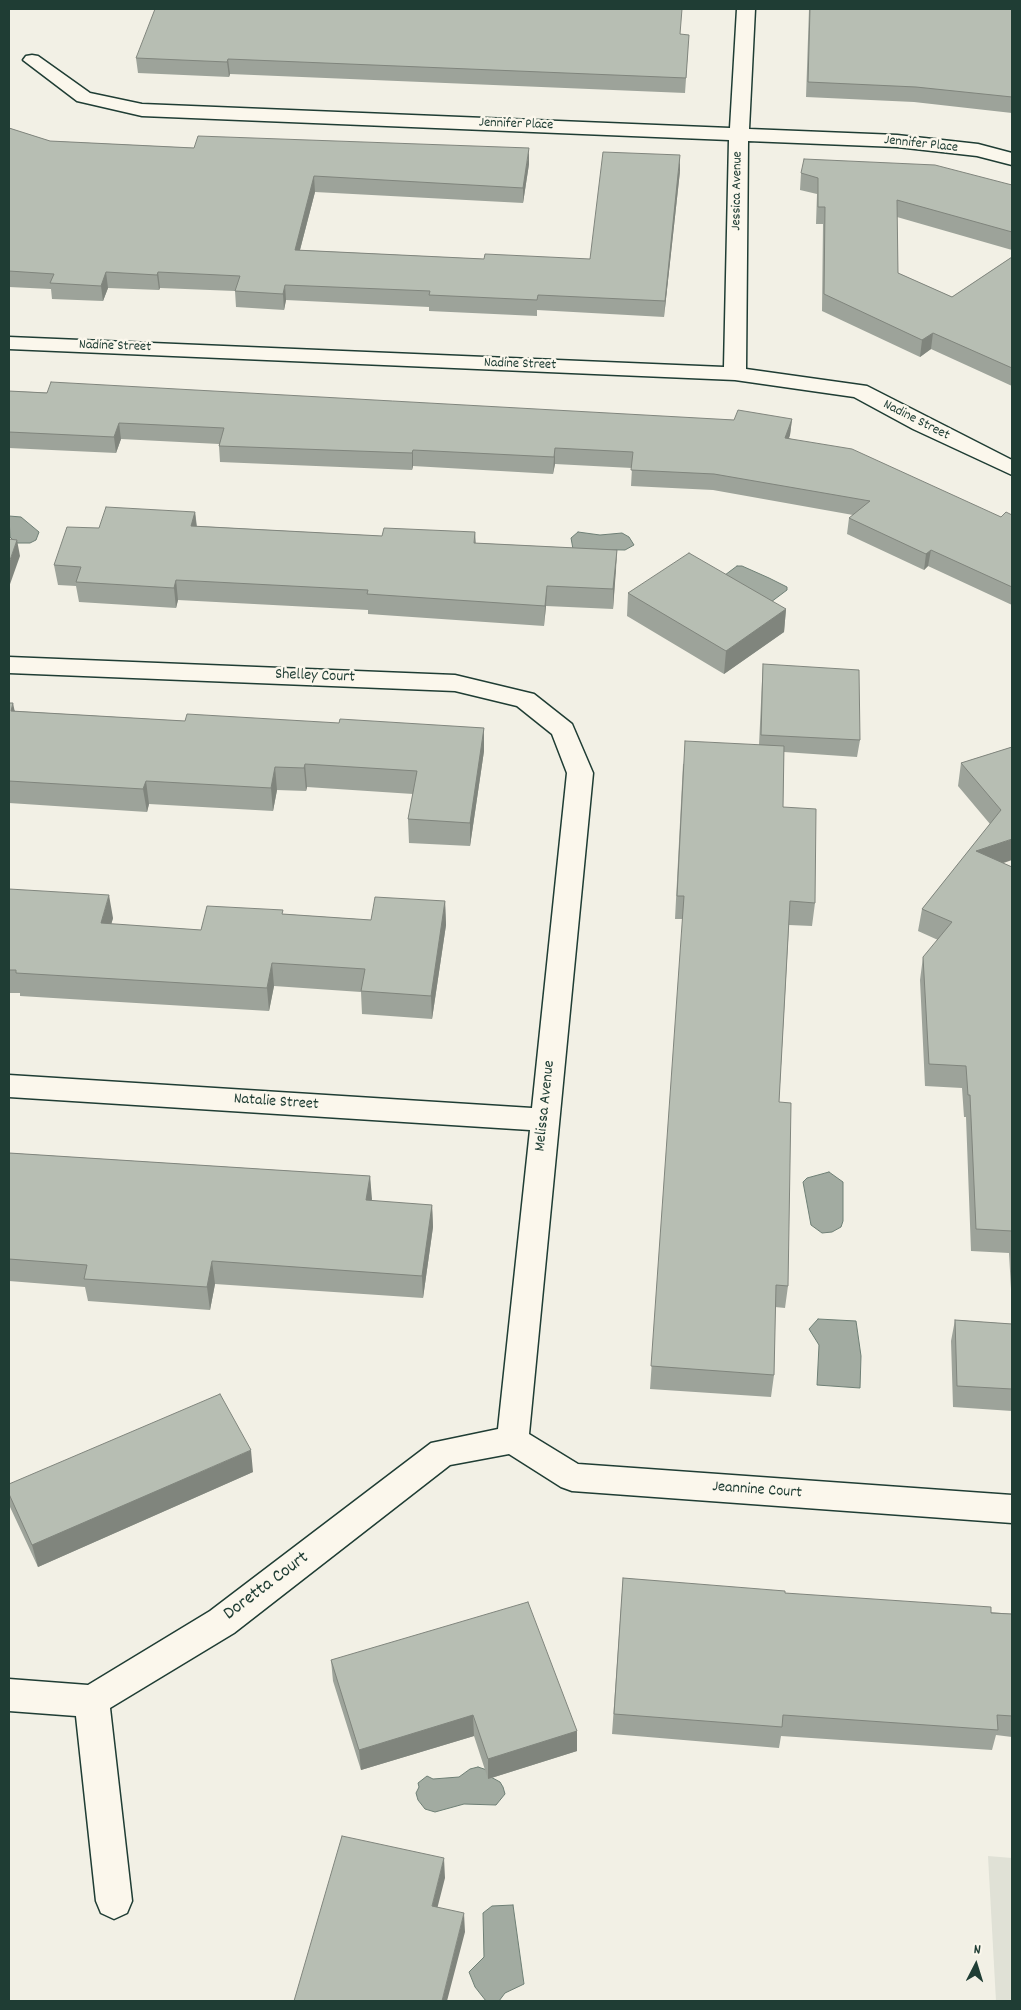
<!DOCTYPE html>
<html>
<head>
<meta charset="utf-8">
<style>
	body { margin:0 }
	#map { position:relative; width:1021px; height:2010px; overflow:hidden; background:#f2f0e5; font-family:Dekko,sans-serif }
	canvas { display:block }
	.frame { position:absolute; inset:0; border:10px solid #1f3d34; pointer-events:none }
	.north { position:absolute; left:951px; top:1940px; width:50px; height:50px; -webkit-text-stroke:4px #fbf7ec; paint-order:stroke; rotate:5deg; font-size:14px; font-weight:700; line-height:20px; text-align:center; color:#1f3d34 }
	.north::after { content:''; display:block; margin:auto; width:18px; height:22px; background:#1f3d34; clip-path:polygon(50% 0,100% 100%,50% 72%,0 100%) }
</style>
</head>
<body>
<div id="map">
<canvas width="1021" height="2010"></canvas>
<div class="frame"></div>
<div class="north">N</div>
</div>
<script>
const c = document.querySelector('canvas').getContext('2d');
c.lineJoin = 'round';
function paint(path, color) {
  c.fillStyle = color;
  c.fill(path, 'evenodd');
}
function toPath(rows) {
  const path = new Path2D();
  for (const r of rows) {
    path.moveTo(r[0], r[1]);
    for (let i = 2; i < r.length; i += 2) path.lineTo(r[i], r[i + 1]);
  }
  return path;
}
function stroke(path, color, width, dash) {
  c.strokeStyle = color;
  c.lineWidth = width;
  c.lineCap = dash ? 'butt' : 'round';
  c.setLineDash(dash || []);
  c.stroke(path);
}
function write(font, color, halo, rows, align = 'center') {
  c.font = font + ' Dekko,sans-serif';
  c.lineWidth = 5;
  c.setLineDash([]);
  c.textBaseline = 'middle';
  c.strokeStyle = halo;
  c.fillStyle = color;
  for (const [text, x, y, turn = 0] of rows) {
    c.save();
    c.translate(x, y);
    c.rotate((+turn || 0) * Math.PI / 180);
    c.textAlign = isNaN(turn) ? turn : align;
    if (halo) c.strokeText(text, 0, 0);
    c.fillText(text, 0, 0);
    c.restore();
  }
}
paint(toPath([
	[988,1856,1012,1858,1012,2001,996,2001]
]), '#e0e1d6');
const water = toPath([
	[9,516,21,517,39,532,36,540,30,543,16,543,10,537,9,516],
	[578,532,600,535,622,533,629,537,634,545,625,550,573,549,571,538,578,532],
	[737,566,742,566,769,578,787,587,787,590,771,602,725,575,737,566],
	[829,1172,843,1182,843,1221,841,1227,832,1232,822,1233,811,1225,803,1182,807,1178,829,1172],
	[818,1319,856,1321,861,1356,860,1388,817,1385,819,1345,809,1329,818,1319],
	[478,1767,487,1770,489,1776,500,1782,503,1787,505,1794,496,1805,464,1804,435,1812,425,1809,418,1800,416,1793,419,1787,418,1783,427,1776,433,1779,459,1777,470,1769,478,1767],
	[513,1905,524,1984,505,1993,499,2001,486,2001,475,1987,469,1972,484,1957,483,1913,492,1906,513,1905]
]);
paint(water, '#a2aba1');
stroke(water, '#6e7f75', 1);
const street = toPath([
	[737,9,755,9,749,129,897,135,978,144,1012,153,1012,165,977,156,897,147,748,141,746,369,867,386,1012,460,1012,475,913,429,854,397,735,380,9,349,9,337,724,367,729,140,142,116,77,101,23,60,26,56,32,55,38,56,90,93,142,104,730,128,737,9],
	[9,657,455,675,534,694,572,724,593,773,529,1434,578,1464,1012,1495,1012,1523,572,1491,561,1487,509,1454,450,1465,234,1633,110,1708,132,1901,127,1913,114,1919,101,1913,96,1901,76,1716,9,1711,9,1679,88,1685,210,1611,431,1443,498,1429,530,1130,9,1097,9,1075,532,1108,567,773,552,734,517,706,455,691,9,673,9,657]
]);
stroke(street, '#1f3d34', 3);
paint(street, '#fbf7ec');
paint(toPath([
	[809,9,1012,9,1012,113,914,102,806,97],
	[681,34,688,50,685,93,230,74,229,77,138,73,136,58],
	[9,128,50,141,529,164,523,203,315,192,300,250,484,259,590,259,680,171,664,317,537,310,537,316,429,311,429,307,286,300,284,310,236,307,235,291,160,288,159,290,108,288,103,301,52,299,51,289,9,287],
	[801,173,1012,185,1012,250,897,217,898,273,952,297,1012,257,1012,386,931,349,920,357,822,311,823,224,816,224,817,194,800,190],
	[9,391,734,420,792,419,790,435,789,438,1001,517,1012,515,1012,605,928,566,924,570,847,534,849,518,853,515,713,490,631,486,632,468,555,464,553,474,413,466,412,470,220,462,219,446,219,444,121,439,116,453,9,448],
	[195,512,197,526,382,536,475,532,476,543,617,550,613,609,546,606,544,626,368,614,368,610,178,600,176,608,79,602,76,586,58,585,54,565],
	[628,593,786,609,784,632,724,674,627,616],
	[763,664,860,740,857,757,784,752,783,807,815,903,812,926,789,925,779,1102,788,1286,785,1308,775,1307,774,1375,771,1397,650,1389,683,919,675,919,683,764,759,745,762,681],
	[9,703,15,711,185,721,339,723,484,728,484,751,470,846,409,843,408,819,413,794,307,787,306,791,277,790,273,811,149,804,147,812,9,803],
	[1012,747,1003,863,1012,867,1012,1307,1009,1253,971,1251,966,1117,964,1117,962,1088,925,1086,920,980,923,957,938,940,918,931,922,909,990,824,958,786,961,763],
	[9,889,113,918,111,924,201,930,283,914,371,920,445,901,446,925,432,1019,362,1014,361,992,274,986,269,1011,20,996,20,993,9,993],
	[9,1153,370,1176,371,1201,432,1205,433,1227,423,1298,215,1284,210,1310,88,1301,85,1287,9,1281],
	[955,1320,1012,1324,1012,1411,953,1407,951,1341],
	[253,1472,38,1567,10,1507,9,1501,9,1484],
	[623,1578,1012,1614,1012,1737,996,1735,992,1750,781,1736,779,1748,612,1734],
	[331,1660,577,1731,577,1751,488,1779,474,1736,361,1770,333,1681]
]), '#9da39a');
paint(toPath([
	[228,59,230,74,229,77,227,62],
	[529,148,529,164,523,203,523,188],
	[680,155,680,171,664,317,665,301],
	[314,176,315,192,296,265,295,250],
	[106,272,108,288,103,301,101,286],
	[158,272,160,288,159,290,157,275],
	[285,285,286,300,284,310,283,294],
	[933,333,931,349,920,357,922,340],
	[792,419,790,435,783,454,785,438],
	[119,423,121,439,116,453,114,437],
	[555,448,555,464,553,474,554,457],
	[413,450,413,466,412,470,412,453],
	[195,512,197,532,191,526],
	[17,540,20,556,9,587,9,563],
	[617,550,616,570,613,609,613,589],
	[931,550,928,566,924,570,926,554],
	[176,580,178,600,176,608,174,588],
	[547,586,546,606,544,626,545,606],
	[786,609,784,632,724,674,726,651],
	[13,703,18,727,11,711],
	[484,728,484,751,470,846,470,823],
	[305,764,307,787,306,791,304,768],
	[275,767,277,790,273,811,271,788],
	[146,781,149,804,147,812,143,789],
	[1012,839,1012,860,972,874,976,851],
	[109,895,113,918,105,947,101,923],
	[445,901,446,925,432,1019,431,996],
	[272,963,274,986,269,1011,267,988],
	[370,1176,372,1199,368,1223,366,1200],
	[432,1205,433,1227,423,1298,422,1276],
	[212,1261,215,1284,210,1310,207,1287],
	[251,1450,253,1472,38,1567,32,1545],
	[473,1715,474,1736,361,1770,359,1750],
	[577,1731,577,1751,488,1779,488,1759],
	[444,1858,445,1878,433,1925,432,1906],
	[464,1913,465,1932,447,2001,442,2001]
]), '#80857d');
const building = toPath([
	[155,9,682,9,680,34,689,35,686,78,228,59,227,62,136,58,155,9],
	[810,9,1012,9,1012,97,916,87,808,82,810,9],
	[9,128,50,141,194,148,198,136,529,148,523,188,314,176,295,250,484,259,485,254,590,259,603,152,680,155,665,301,538,295,537,300,429,295,430,291,285,285,283,294,235,291,240,276,158,272,157,275,106,272,101,286,50,283,54,274,9,271,9,128],
	[804,159,935,165,1012,185,1012,232,897,200,898,273,952,297,1012,257,1012,368,933,333,922,340,824,294,825,207,818,207,818,178,801,173,804,159],
	[51,382,734,420,738,410,792,419,785,438,852,449,1001,517,1006,512,1012,515,1012,587,931,550,926,554,849,518,870,501,714,474,631,470,633,452,555,448,554,457,413,450,412,453,219,446,224,428,119,423,114,437,9,432,9,391,47,393,51,382],
	[106,507,195,512,191,526,382,536,384,528,475,532,474,543,617,550,613,589,547,586,545,606,367,594,368,590,176,580,174,588,76,582,81,567,54,565,67,527,99,528,106,507],
	[9,539,17,540,9,563,9,539],
	[689,553,786,609,726,651,628,593,689,553],
	[763,664,859,670,860,740,761,735,763,664],
	[9,703,13,703,11,711,185,721,187,714,339,723,340,719,484,728,470,823,408,819,417,771,305,764,304,768,275,767,271,788,146,781,143,789,9,781,9,703],
	[685,741,784,746,783,807,816,809,815,903,790,901,779,1102,791,1103,788,1286,776,1285,774,1375,651,1366,684,896,677,896,685,741],
	[1012,747,1012,839,976,851,1012,867,1012,1231,976,1229,970,1095,968,1095,966,1066,929,1064,923,957,952,922,922,909,1001,810,961,763,1012,747],
	[9,889,109,895,101,923,201,930,207,906,283,910,282,914,371,920,375,897,445,901,431,996,361,991,365,969,272,963,267,988,16,973,16,970,9,970,9,889],
	[9,1153,370,1176,366,1200,432,1205,422,1276,212,1261,207,1287,84,1279,87,1265,9,1259,9,1153],
	[955,1320,1012,1324,1012,1389,957,1386,955,1320],
	[220,1394,251,1450,32,1545,9,1494,9,1484,220,1394],
	[623,1578,785,1591,785,1593,991,1607,991,1613,1012,1614,1012,1716,997,1715,998,1730,783,1715,782,1727,614,1714,623,1578],
	[528,1602,577,1731,488,1759,473,1715,359,1750,331,1660,528,1602],
	[342,1836,444,1858,432,1906,464,1913,442,2001,294,2001,342,1836]
]);
paint(building, '#b7beb3');
stroke(building, '#80857d', 1);
write('14px', '#1f3d34', '#fbf7ec', [
	["Jennifer Place",516,125,2],
	["Jennifer Place",921,145,6],
	["Jessica Avenue",738,191,-89],
	["Nadine Street",115,347,2],
	["Nadine Street",520,365,2],
	["Nadine Street",916,421,27]
]);
write('16px', '#1f3d34', '#fbf7ec', [
	["Shelley Court",315,677,2],
	["Natalie Street",276,1103,4],
	["Melissa Avenue",546,1106,-84],
	["Jeannine Court",757,1491,4]
]);
write('19px', '#1f3d34', '#fbf7ec', [
	["Doretta Court",267,1587,-37]
]);
</script>
</body>
</html>
